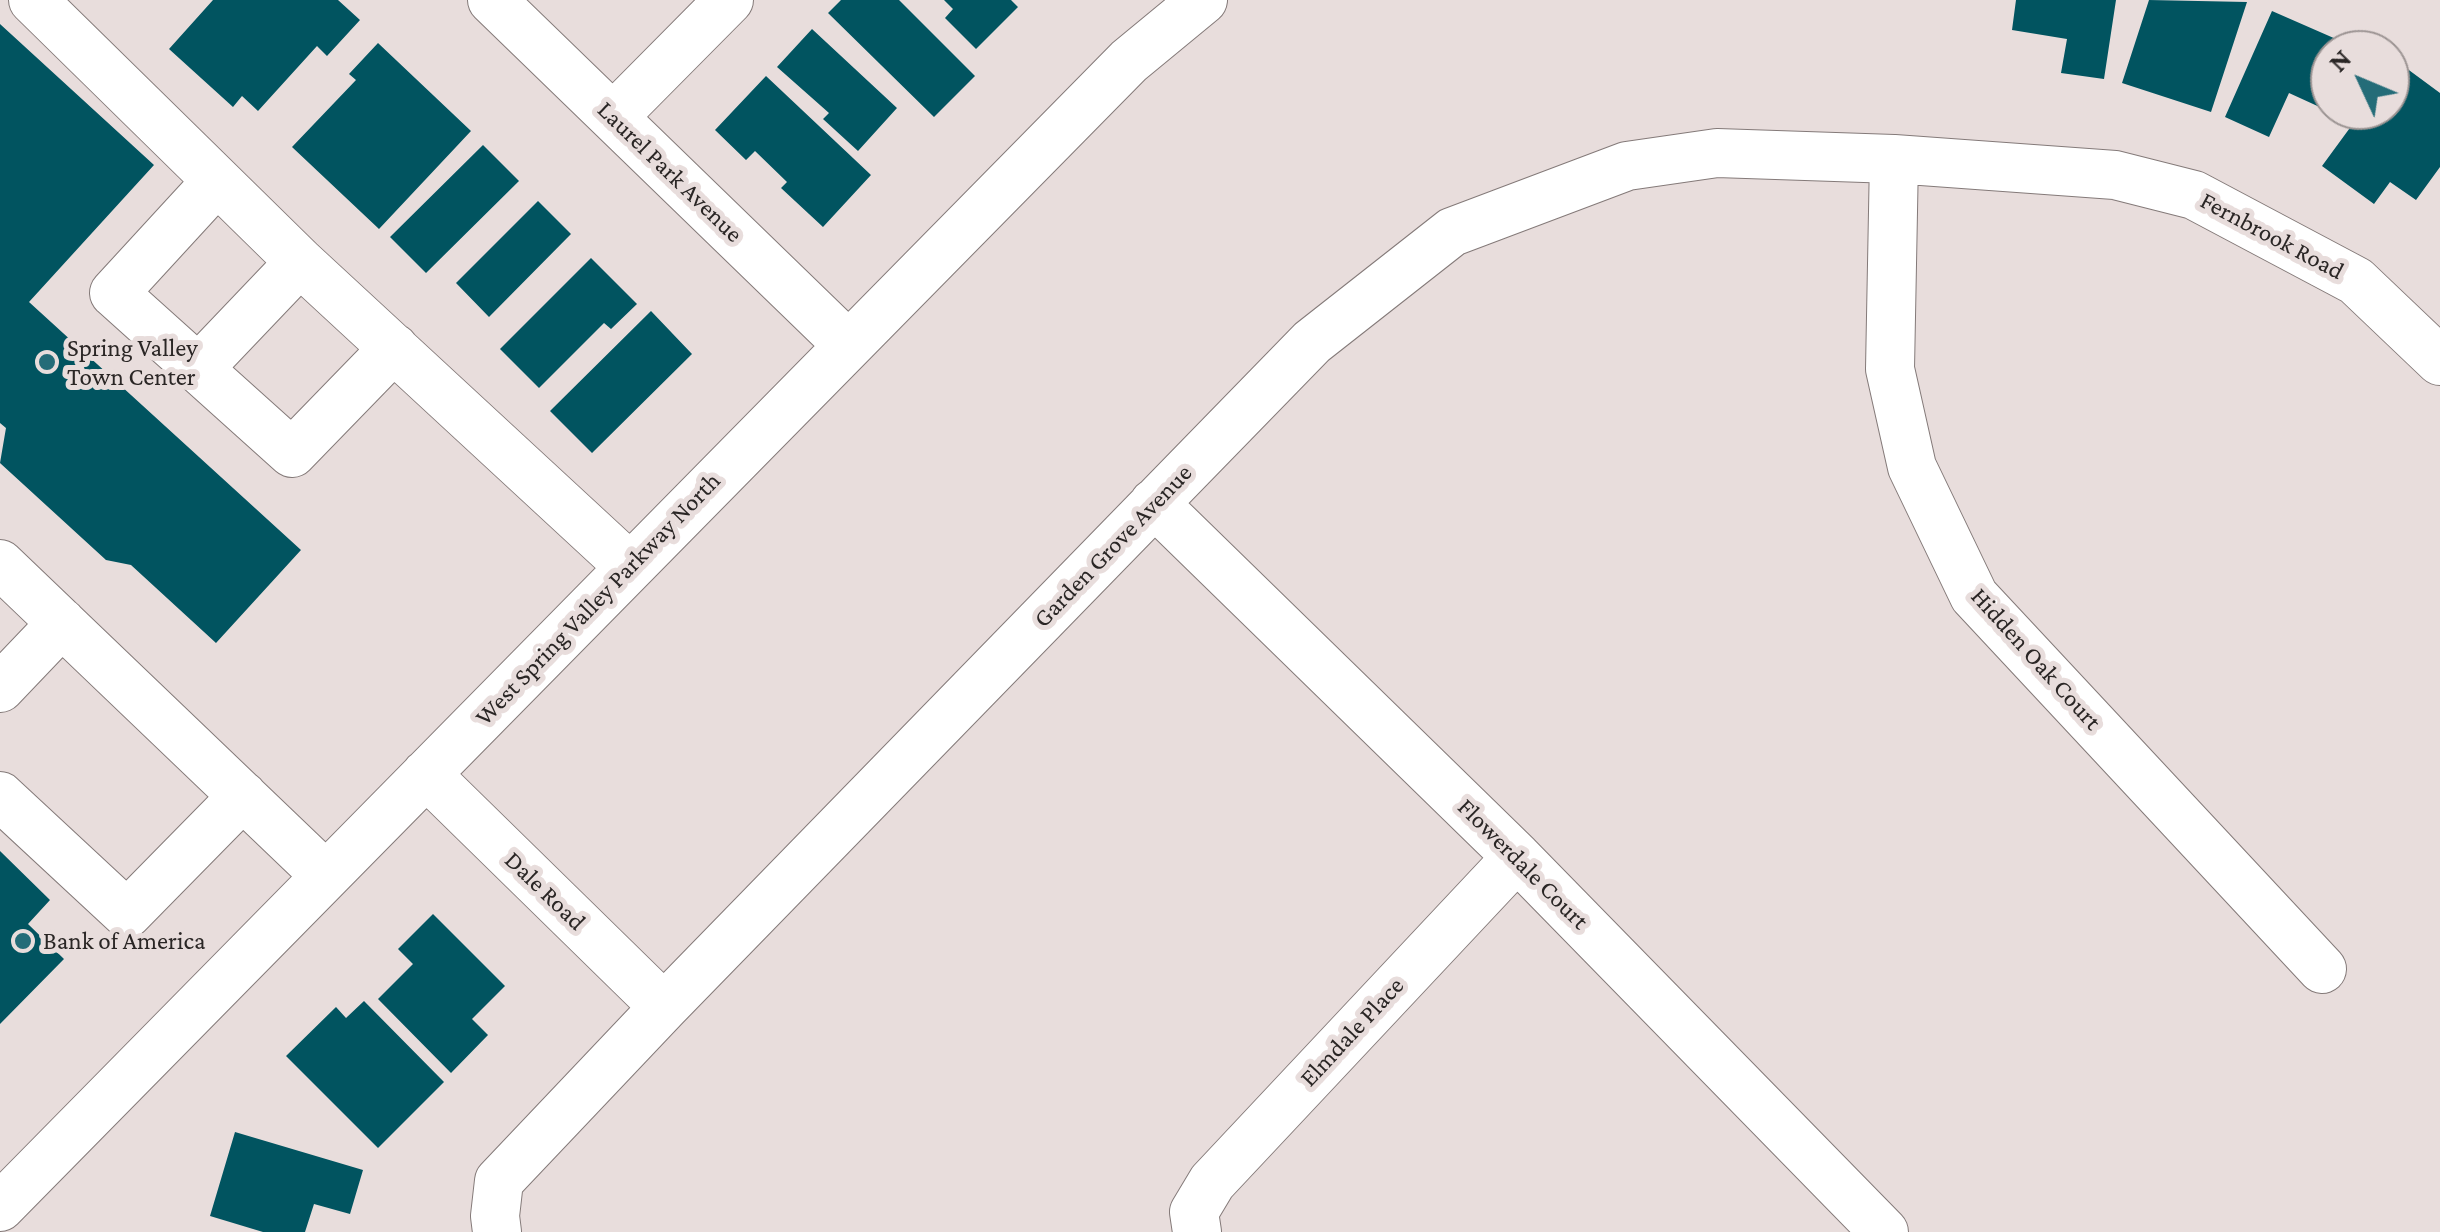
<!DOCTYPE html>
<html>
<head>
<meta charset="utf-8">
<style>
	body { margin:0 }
	#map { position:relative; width:2440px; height:1232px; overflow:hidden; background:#e8dddc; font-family:"Crimson Pro",serif }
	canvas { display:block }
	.north { position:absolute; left:2310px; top:30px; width:100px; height:100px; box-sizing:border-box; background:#e8dddc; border:2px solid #9c9493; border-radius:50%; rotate:314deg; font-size:28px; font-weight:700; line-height:40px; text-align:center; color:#2a2625 }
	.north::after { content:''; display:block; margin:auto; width:35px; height:45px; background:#246c78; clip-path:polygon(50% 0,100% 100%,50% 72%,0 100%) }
</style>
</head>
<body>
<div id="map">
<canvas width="2440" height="1232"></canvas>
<div class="north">N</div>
</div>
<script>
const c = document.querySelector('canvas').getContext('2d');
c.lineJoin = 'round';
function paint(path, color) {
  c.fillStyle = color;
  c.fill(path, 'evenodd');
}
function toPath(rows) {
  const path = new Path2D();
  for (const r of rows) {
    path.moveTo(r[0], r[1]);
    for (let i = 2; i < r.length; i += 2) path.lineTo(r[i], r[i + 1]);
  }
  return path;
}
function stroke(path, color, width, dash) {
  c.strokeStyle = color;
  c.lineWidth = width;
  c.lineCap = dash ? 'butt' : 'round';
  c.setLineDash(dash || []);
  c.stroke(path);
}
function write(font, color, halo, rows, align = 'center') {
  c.font = font + ' "Crimson Pro",serif';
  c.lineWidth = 10;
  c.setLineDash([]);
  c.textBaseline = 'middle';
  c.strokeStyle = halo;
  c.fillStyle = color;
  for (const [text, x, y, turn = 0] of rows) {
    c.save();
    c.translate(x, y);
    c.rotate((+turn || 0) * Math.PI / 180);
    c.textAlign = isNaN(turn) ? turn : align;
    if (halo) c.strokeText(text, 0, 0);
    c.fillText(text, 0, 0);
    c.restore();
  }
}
paint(toPath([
	[213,0,338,0,360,20,327,56,317,46,258,111,242,96,233,107,169,49],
	[841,0,899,0,975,76,934,117,828,13],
	[944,0,1011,0,1018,7,976,49,945,18,953,9],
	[2016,0,2116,0,2104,79,2061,73,2067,39,2012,30],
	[2149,0,2247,2,2211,112,2122,83],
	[2272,11,2352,46,2350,50,2330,50,2330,96,2324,109,2289,93,2269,137,2225,117],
	[0,24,154,165,29,302,301,550,216,643,131,565,106,560,0,463,6,428,0,423],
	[812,29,897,108,858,151,823,119,829,113,777,67],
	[378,43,471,131,379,229,292,147,356,80,349,74],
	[2398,62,2440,93,2440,167,2416,200,2390,182,2374,204,2322,166,2363,110,2390,110,2390,73],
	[766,76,871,175,823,227,781,188,787,182,755,151,746,160,715,130],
	[483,145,519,181,426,273,390,237],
	[538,201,571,234,489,317,456,283],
	[591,258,637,304,611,329,604,323,539,388,500,349],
	[651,311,692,354,592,453,550,411],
	[0,851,50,900,28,924,64,959,0,1024],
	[433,914,505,986,472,1019,488,1035,451,1073,378,999,413,964,398,949],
	[364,1001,444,1082,378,1148,286,1056,336,1007,346,1018],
	[235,1132,363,1170,350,1214,314,1204,305,1232,263,1232,210,1216]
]), '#015460');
const minor = toPath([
	[33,0,300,262],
	[492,0,848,345],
	[613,117,729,0],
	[1894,159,1890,369,1912,467,1974,596,2322,969],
	[216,182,114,293,292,453,394,348],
	[198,369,300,262,630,567],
	[1154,503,1517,857,1884,1232],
	[0,564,326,876],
	[0,688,62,623],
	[426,774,664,1007],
	[0,796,127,914,243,796],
	[0,1207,1129,61,1203,0],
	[497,1232,495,1216,499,1181,664,1007,1312,342,1452,232,1627,166,1717,153,1894,159,2115,175,2194,195,2356,281,2440,361],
	[1197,1232,1194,1212,1212,1182,1517,857]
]);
stroke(minor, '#847a79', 50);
stroke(minor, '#fff', 48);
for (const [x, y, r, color] of [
	[47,362,10,"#246c78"],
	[23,941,10,"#246c78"]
]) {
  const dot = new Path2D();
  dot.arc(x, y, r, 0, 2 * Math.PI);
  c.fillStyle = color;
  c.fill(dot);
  stroke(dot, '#e8dddc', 4);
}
write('25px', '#2a2625', '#e8dddc', [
	["Laurel Park Avenue",670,172,44],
	["Fernbrook Road",2272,236,28],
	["Garden Grove Avenue",1113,546,-46],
	["West Spring Valley Parkway North",598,599,-46],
	["Hidden Oak Court",2036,659,48],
	["Flowerdale Court",1523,864,45],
	["Dale Road",545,891,44],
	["Elmdale Place",1352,1032,-47]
]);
write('25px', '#2a2625', '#e8dddc', [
	["Spring Valley",67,348],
	["Town Center",67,377],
	["Bank of America",43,941]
], 'left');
</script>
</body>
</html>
